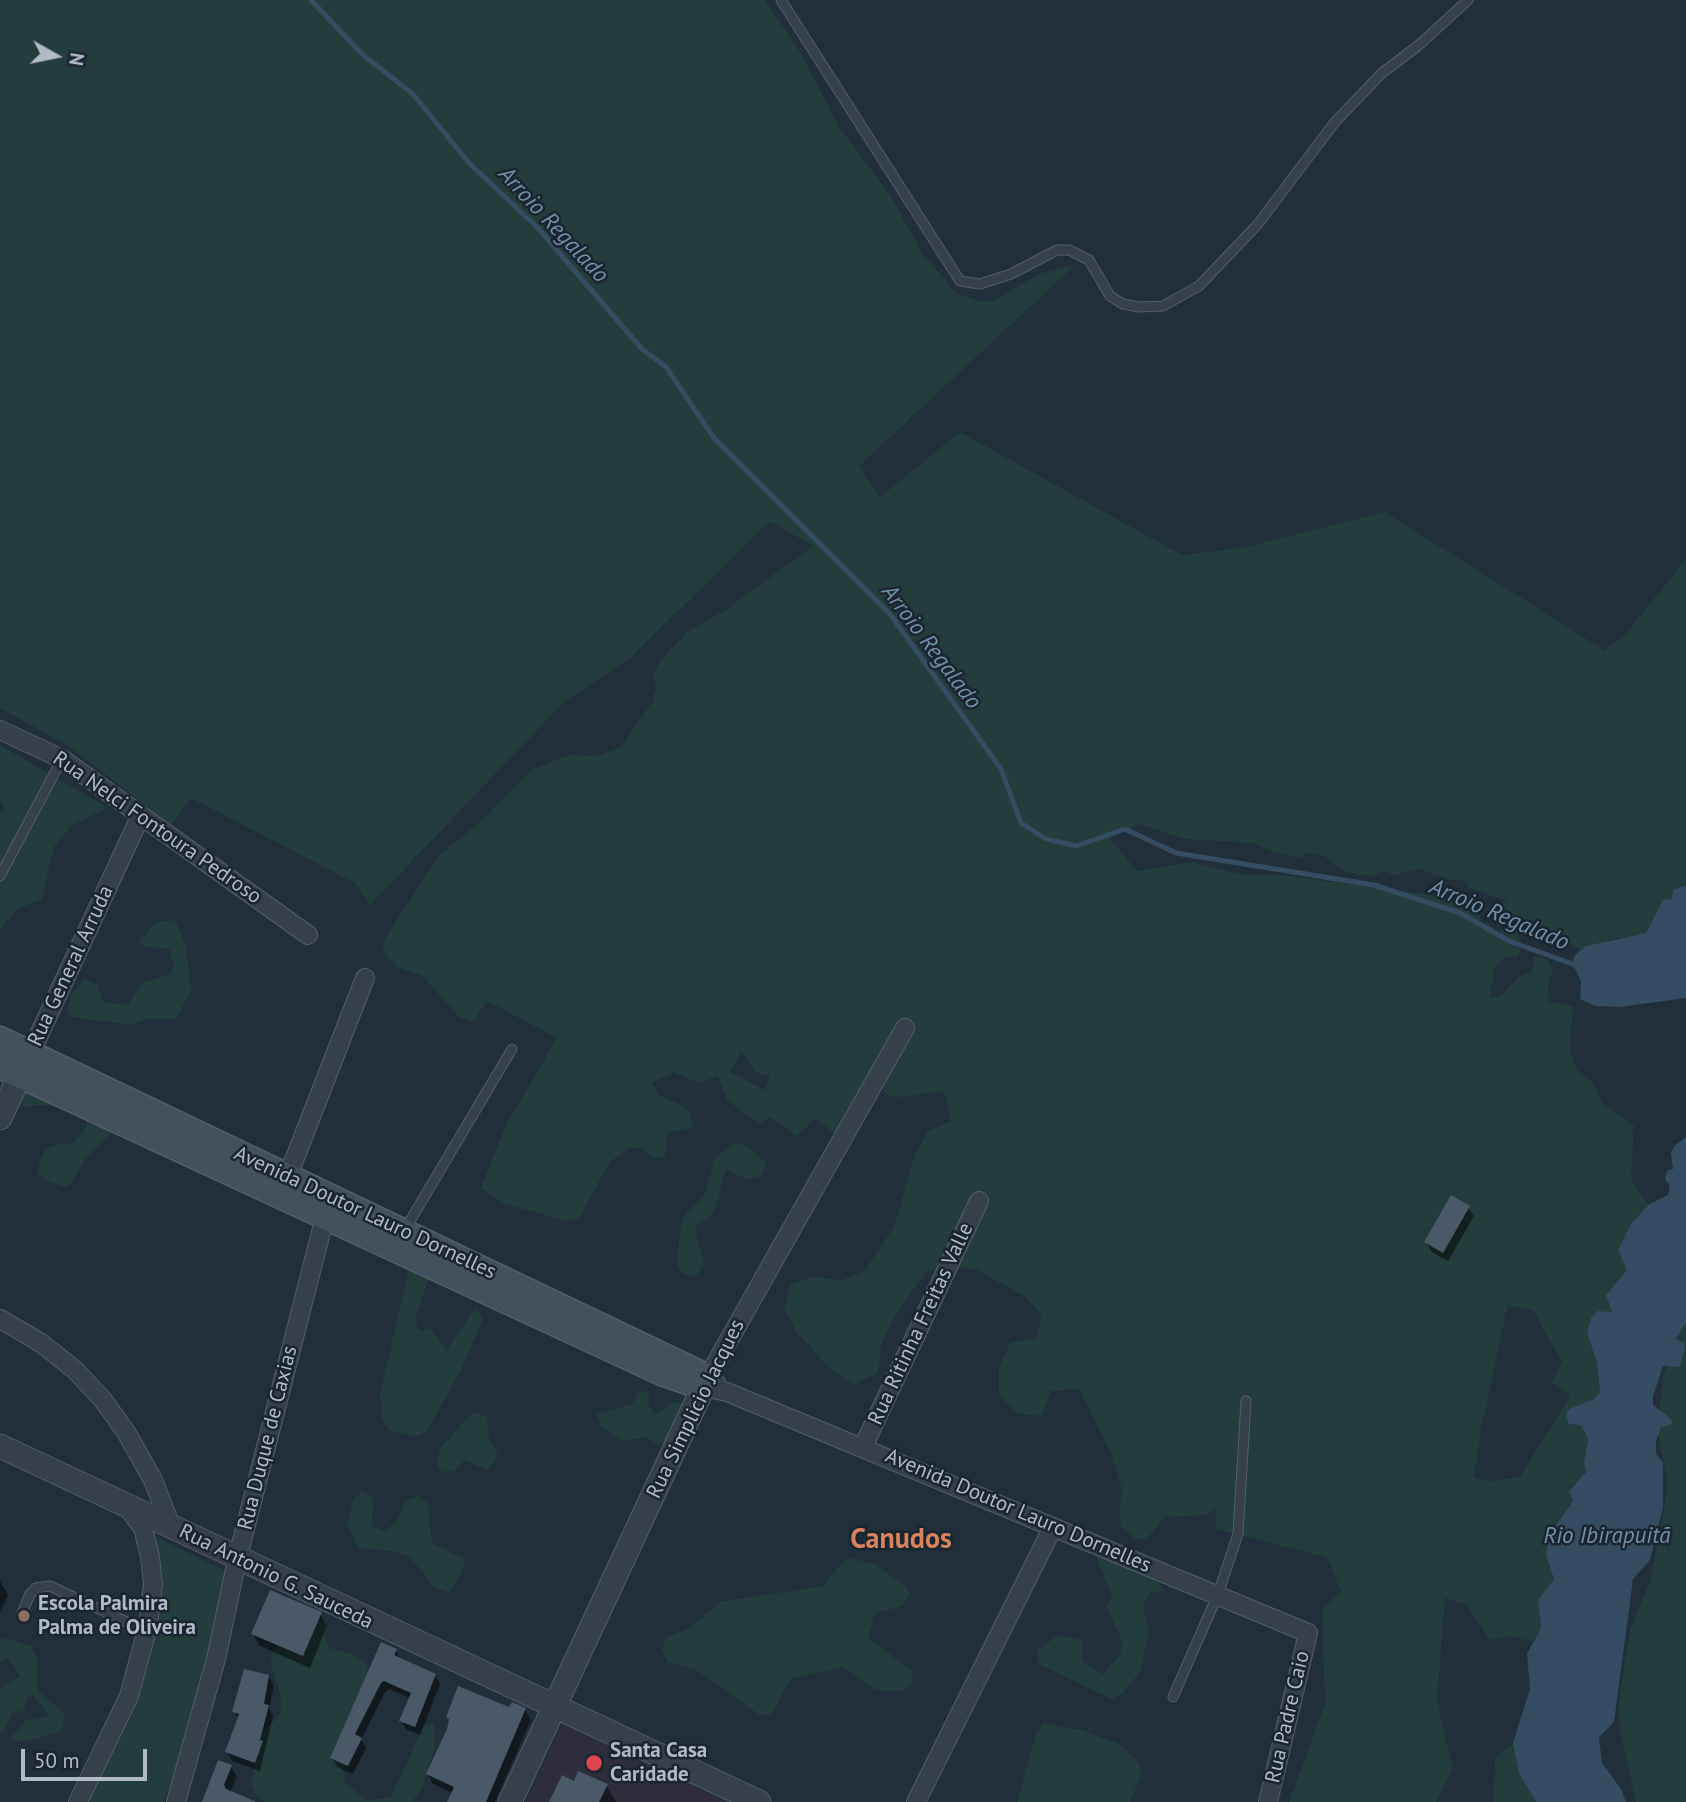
<!DOCTYPE html>
<html>
<head>
<meta charset="utf-8">
<style>
	body { margin:0 }
	#map { position:relative; width:1686px; height:1802px; overflow:hidden; background:#212f3b; font-family:"PT Sans",sans-serif }
	canvas { display:block }
	.north { position:absolute; left:21px; top:21px; width:70px; height:70px; -webkit-text-stroke:5px #1a252f; paint-order:stroke; rotate:99deg; font-size:19px; font-weight:700; line-height:28px; text-align:center; color:#b0bbc7 }
	.north::after { content:''; display:block; margin:auto; width:24px; height:32px; background:#b0bbc7; clip-path:polygon(50% 0,100% 100%,50% 72%,0 100%) }
	.scale { position:absolute; left:21px; top:1749px; width:126px; height:32px; box-sizing:border-box; border:4px solid #b0bbc7; border-top:0; padding-left:9px; font-size:21px; line-height:24px; white-space:nowrap; color:#b0bbc7; -webkit-text-stroke:5px #1a252f; paint-order:stroke }
</style>
</head>
<body>
<div id="map">
<canvas width="1686" height="1802"></canvas>
<div class="north">N</div>
<div class="scale">50 m</div>
</div>
<script>
const c = document.querySelector('canvas').getContext('2d');
c.lineJoin = 'round';
function paint(path, color) {
  c.fillStyle = color;
  c.fill(path, 'evenodd');
}
function toPath(rows) {
  const path = new Path2D();
  for (const r of rows) {
    path.moveTo(r[0], r[1]);
    for (let i = 2; i < r.length; i += 2) path.lineTo(r[i], r[i + 1]);
  }
  return path;
}
function stroke(path, color, width, dash) {
  c.strokeStyle = color;
  c.lineWidth = width;
  c.lineCap = dash ? 'butt' : 'round';
  c.setLineDash(dash || []);
  c.stroke(path);
}
function write(font, color, halo, rows, align = 'center') {
  c.font = font + ' "PT Sans",sans-serif';
  c.lineWidth = 5;
  c.setLineDash([]);
  c.textBaseline = 'middle';
  c.strokeStyle = halo;
  c.fillStyle = color;
  for (const [text, x, y, turn = 0] of rows) {
    c.save();
    c.translate(x, y);
    c.rotate((+turn || 0) * Math.PI / 180);
    c.textAlign = isNaN(turn) ? turn : align;
    if (halo) c.strokeText(text, 0, 0);
    c.fillText(text, 0, 0);
    c.restore();
  }
}
paint(toPath([
	[562,1724,726,1802,526,1802]
]), '#2d2d3c');
paint(toPath([
	[0,0,765,0,801,53,839,127,888,192,923,254,957,294,982,302,995,300,1039,274,1076,264,859,466,880,497,960,432,1182,555,1247,547,1385,512,1604,650,1623,637,1686,559,1686,885,1673,890,1672,899,1663,900,1646,933,1639,937,1626,939,1619,937,1582,950,1534,930,1524,931,1518,920,1498,917,1496,908,1507,901,1470,888,1463,880,1450,880,1419,869,1394,875,1384,871,1372,876,1360,875,1344,871,1323,855,1307,853,1299,858,1267,850,1254,843,1186,839,1139,824,1110,839,1137,871,1191,862,1240,874,1275,874,1437,896,1480,915,1479,928,1487,923,1498,933,1507,927,1518,935,1522,944,1518,956,1506,957,1495,967,1490,997,1498,998,1520,976,1532,972,1534,956,1548,960,1553,970,1548,985,1549,1002,1573,1006,1570,1048,1576,1069,1593,1083,1603,1103,1634,1126,1631,1179,1648,1205,1631,1224,1627,1270,1606,1295,1612,1312,1597,1311,1591,1318,1587,1333,1597,1364,1600,1392,1594,1399,1569,1409,1566,1415,1581,1425,1588,1439,1584,1463,1586,1472,1569,1490,1573,1500,1549,1535,1546,1555,1554,1579,1538,1600,1541,1628,1533,1642,1512,1636,1490,1640,1466,1604,1445,1598,1437,1702,1453,1768,1436,1802,1289,1802,1325,1704,1322,1609,1341,1592,1327,1557,1216,1529,1216,1508,1205,1515,1164,1517,1147,1539,1134,1538,1123,1529,1119,1516,1122,1490,1113,1458,1079,1389,1051,1391,1042,1416,1016,1413,999,1394,999,1367,1010,1343,1036,1338,1042,1315,1024,1296,977,1270,950,1265,925,1273,893,1319,882,1343,878,1372,854,1385,832,1370,796,1332,785,1309,790,1284,815,1276,841,1281,865,1270,894,1227,915,1154,928,1131,951,1121,944,1091,904,1097,890,1096,880,1088,836,1134,815,1119,797,1136,770,1117,759,1124,727,1100,718,1076,698,1083,674,1072,652,1083,658,1095,682,1105,691,1114,693,1127,668,1133,665,1157,652,1158,643,1148,630,1148,610,1162,579,1218,566,1221,503,1203,481,1188,507,1123,557,1038,487,1001,473,1022,459,1017,423,976,399,968,382,951,386,937,439,855,483,820,531,770,569,755,595,756,621,747,652,702,656,688,653,675,659,662,687,632,724,611,813,546,770,521,630,658,563,703,370,905,355,883,191,798,172,825,65,744,0,708],
	[741,1052,757,1073,770,1076,765,1090,730,1072],
	[1508,1306,1533,1310,1562,1362,1552,1383,1570,1396,1520,1477,1492,1481,1474,1478,1483,1420],
	[0,745,108,808,71,826,54,847,42,899,17,909,0,930,0,812,5,812,0,800],
	[175,920,186,945,191,991,176,1019,150,1018,130,1025,71,1017,67,1011,72,993,85,979,97,984,103,1002,128,1005,142,983,172,973,174,967,169,949,143,946,139,941,156,922],
	[31,1083,115,1130,85,1159,72,1183,66,1187,47,1181,37,1173,40,1160,46,1149,58,1144,71,1144,85,1130,87,1121,79,1112,54,1104,26,1107,20,1104,21,1091],
	[734,1143,747,1146,766,1163,761,1176,747,1179,726,1170,715,1208,708,1220,695,1226,704,1265,696,1276,683,1274,676,1263,681,1225,686,1213,704,1196,714,1159],
	[409,1268,432,1270,415,1317,419,1331,432,1329,446,1351,475,1308,483,1319,461,1370,427,1431,415,1437,390,1430,381,1419,380,1393],
	[1686,1318,1686,1802,1636,1802,1620,1731,1618,1706,1630,1630,1650,1581,1665,1504,1667,1479,1657,1429,1663,1376],
	[651,1391,648,1403,654,1415,675,1401,687,1405,670,1439,658,1445,647,1437,621,1441,601,1427,597,1414,632,1404,638,1393],
	[473,1412,486,1416,491,1443,498,1455,488,1471,465,1460,455,1470,441,1472,436,1461,439,1449],
	[362,1491,373,1498,372,1526,384,1531,395,1523,406,1501,417,1496,428,1503,432,1543,466,1560,457,1582,448,1592,435,1588,410,1557,398,1552,358,1548,347,1524,353,1500],
	[156,1537,226,1571,191,1731,163,1802,87,1802,124,1724,148,1662,163,1602],
	[1101,1547,1157,1580,1164,1591,1150,1593,1143,1605,1149,1632,1140,1672,1123,1693,1111,1699,1039,1664,1036,1651,1057,1636,1083,1640,1082,1661,1103,1674,1121,1654,1122,1641,1106,1606,1112,1595,1097,1560],
	[847,1558,873,1563,906,1586,910,1595,902,1606,876,1613,868,1638,911,1670,913,1683,902,1691,875,1690,843,1667,790,1679,771,1716,758,1714,695,1669,668,1662,662,1650,666,1638,691,1627,720,1602,822,1586],
	[314,1620,327,1622,325,1636,330,1648,354,1655,366,1663,369,1677,366,1703,343,1770,346,1783,356,1792,367,1800,391,1797,423,1727,434,1723,434,1750,422,1789,412,1802,265,1802,256,1795,251,1783,263,1733,280,1714,282,1701,270,1663,273,1651,290,1632],
	[7,1638,31,1646,37,1658,38,1691,65,1713,61,1732,22,1742,10,1739,25,1721,49,1716,33,1695,27,1698,25,1710,12,1714,3,1733,0,1733,0,1688,20,1676,6,1657,0,1662,0,1640],
	[1044,1723,1082,1730,1119,1744,1139,1763,1141,1776,1130,1802,1017,1802,1036,1733],
	[1513,1743,1519,1773,1536,1802,1493,1802,1495,1759]
]), '#233c3c');
paint(toPath([
	[1686,885,1686,998,1619,1007,1595,1006,1580,999,1581,981,1572,963,1575,955,1586,946,1646,933,1663,900,1672,899,1673,890],
	[1686,1137,1686,1322,1676,1339,1684,1343,1685,1347,1680,1367,1663,1366,1653,1396,1653,1405,1671,1419,1673,1424,1661,1427,1656,1441,1656,1454,1663,1462,1663,1507,1650,1560,1633,1579,1614,1722,1599,1737,1602,1763,1621,1789,1626,1802,1536,1802,1519,1773,1513,1743,1530,1689,1527,1654,1541,1628,1538,1600,1554,1579,1546,1555,1549,1535,1573,1501,1569,1491,1586,1472,1584,1463,1588,1439,1581,1425,1569,1424,1566,1415,1569,1409,1594,1399,1600,1392,1597,1363,1587,1333,1591,1318,1597,1311,1612,1312,1606,1295,1627,1270,1618,1250,1631,1224,1648,1205,1668,1195,1670,1186,1665,1179,1667,1171,1673,1169,1671,1153,1675,1145]
]), '#344d62');
paint(toPath([
	[1468,1207,1474,1216,1448,1261,1432,1252,1426,1242],
	[0,1581,8,1595,0,1612],
	[320,1614,327,1626,310,1668,260,1646,253,1634],
	[396,1651,401,1660,435,1675,440,1684,420,1735,406,1729,401,1720,410,1698,389,1689,385,1692,361,1740,366,1748,353,1774,337,1767,332,1758],
	[268,1676,274,1685,269,1709,273,1716,260,1771,232,1761,227,1751,239,1719,234,1712],
	[510,1710,525,1710,531,1720,495,1802,449,1802,453,1793,433,1784,428,1774,450,1722,448,1717],
	[231,1767,237,1777,230,1792,258,1802,204,1802],
	[575,1783,606,1785,616,1802,550,1802]
]), '#0007');
stroke(toPath([
	[311,0,363,55,413,94,469,163,538,228,642,349,666,367,714,438,890,614,1001,769,1021,823,1046,839,1076,846,1125,829,1176,853,1374,885,1460,913,1509,941,1578,966]
]), '#344d62', 5);
paint(toPath([
	[1451,1195,1470,1206,1443,1253,1424,1242],
	[270,1590,322,1612,303,1656,251,1634],
	[381,1642,397,1649,394,1655,436,1674,415,1727,399,1721,411,1693,384,1681,381,1683,355,1734,362,1738,348,1766,330,1758],
	[244,1669,269,1675,264,1704,269,1705,260,1740,263,1741,255,1763,225,1752,239,1714,232,1712],
	[458,1686,509,1707,512,1702,526,1708,486,1802,447,1802,454,1787,426,1774,447,1729,449,1719,446,1717],
	[218,1760,232,1765,224,1785,226,1789,257,1802,202,1802],
	[578,1771,608,1784,599,1802,549,1802,562,1775,574,1781]
]), '#4a5967');
const service = toPath([
	[781,0,960,281,980,284,1011,274,1057,250,1069,250,1089,260,1110,296,1123,304,1139,307,1163,306,1199,286,1258,224,1335,122,1382,73,1419,45,1468,0],
	[0,876,62,759],
	[404,1231,512,1049],
	[22,1613,30,1594,36,1588,50,1586,146,1631],
	[1173,1697,1218,1594,1238,1534,1246,1401]
]);
const minor = toPath([
	[0,730,62,759,308,935],
	[30,1054,141,815],
	[284,1186,365,978],
	[0,1319,41,1343,75,1370,103,1400,126,1432,153,1480,172,1529],
	[716,1383,708,1377,905,1028],
	[703,1387,727,1392,1308,1633,1268,1802],
	[863,1447,979,1201],
	[78,1802,129,1696,148,1626,153,1584,150,1557,143,1528,128,1508],
	[176,1802,216,1659,237,1560,328,1205],
	[916,1802,1053,1527]
]);
const tertiary = toPath([
	[0,1118,27,1060],
	[0,1446,759,1802],
	[510,1802,708,1377]
]);
const secondary = toPath([
	[0,1039,708,1377],
	[0,1066,664,1374,696,1385]
]);
stroke(service, '#535e69', 11);
stroke(minor, '#535e69', 20);
stroke(tertiary, '#535e69', 25);
stroke(secondary, '#535e69', 27);
stroke(service, '#35404b', 9);
stroke(minor, '#35404b', 18);
stroke(tertiary, '#35404b', 23);
stroke(secondary, '#43505e', 24);
for (const [x, y, r, color] of [
	[24,1616,7,"#8d6e63"],
	[594,1763,9,"#e0444e"]
]) {
  const dot = new Path2D();
  dot.arc(x, y, r, 0, 2 * Math.PI);
  c.fillStyle = color;
  c.fill(dot);
  stroke(dot, '#1a252f', 2.5);
}
write('21px', '#b0bbc7', '#1a252f', [
	["Rua Nelci Fontoura Pedroso",157,828,35],
	["Rua General Arruda",71,966,-65],
	["Avenida Doutor Lauro Dornelles",365,1213,25],
	["Rua Ritinha Freitas Valle",921,1324,-65],
	["Rua Simplicio Jacques",696,1409,-64],
	["Rua Duque de Caxias",268,1438,-76],
	["Avenida Doutor Lauro Dornelles",1018,1511,23],
	["Rua Antonio G. Sauceda",276,1577,26],
	["Rua Padre Caio",1288,1717,-77]
]);
write('bold 21px', '#b0bbc7', '#1a252f', [
	["Escola Palmira",38,1604],
	["Palma de Oliveira",38,1628],
	["Santa Casa",610,1751],
	["Caridade",610,1775]
], 'left');
write('italic 23px', '#7090ab', '#1a252f', [
	["Arroio Regalado",553,225,47],
	["Arroio Regalado",931,647,53],
	["Arroio Regalado",1499,915,23],
	["Rio Ibirapuitã",1607,1536]
]);
write('bold 28px', '#d7835b', '#1a252f', [
	["Canudos",901,1540]
]);
</script>
</body>
</html>
